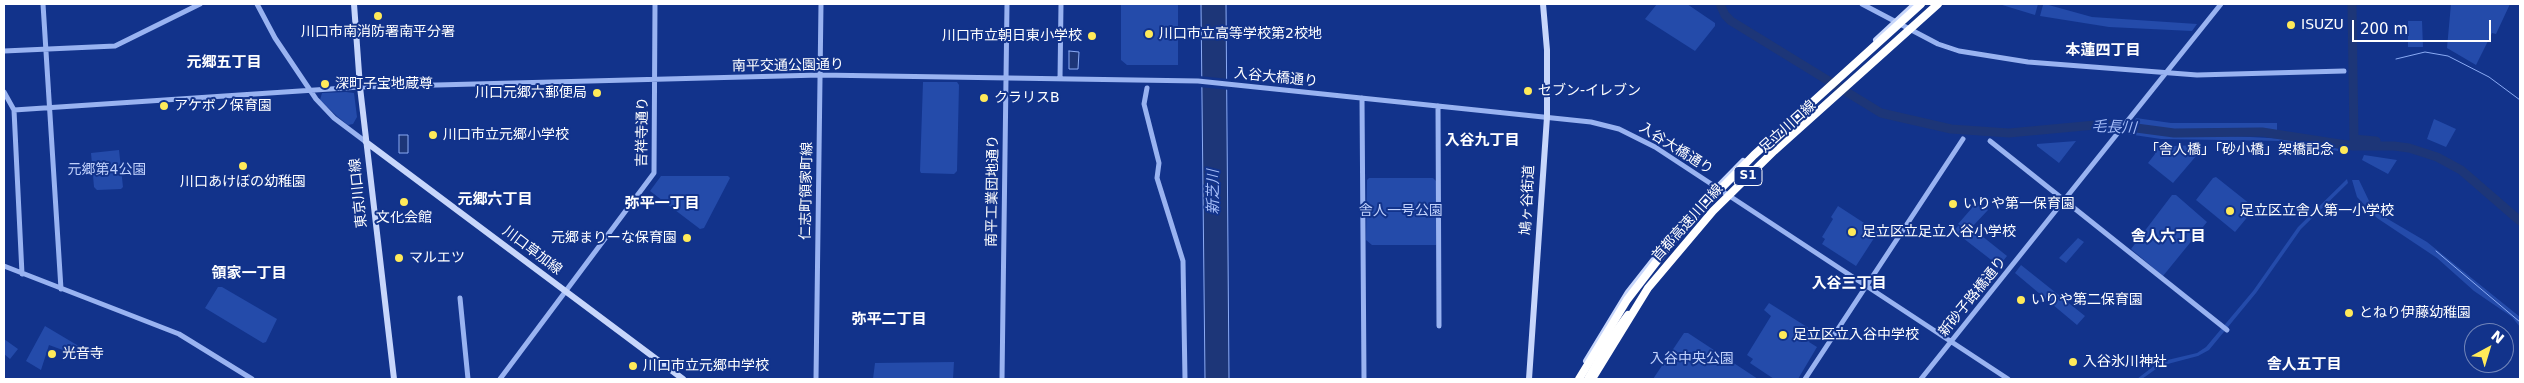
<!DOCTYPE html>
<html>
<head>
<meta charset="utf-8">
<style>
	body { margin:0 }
	#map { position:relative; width:2524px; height:383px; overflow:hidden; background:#12338b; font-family:"DejaVu Sans",sans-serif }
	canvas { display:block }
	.frame { position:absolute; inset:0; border:5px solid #fff; pointer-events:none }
	.north { position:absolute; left:2464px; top:323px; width:50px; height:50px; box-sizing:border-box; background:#12338b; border:1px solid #7185b9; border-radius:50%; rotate:39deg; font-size:14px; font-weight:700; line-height:20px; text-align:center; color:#fff }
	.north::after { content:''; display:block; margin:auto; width:18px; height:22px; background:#ffea59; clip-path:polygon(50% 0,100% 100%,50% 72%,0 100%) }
	.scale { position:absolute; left:2352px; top:20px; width:139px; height:22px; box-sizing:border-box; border:2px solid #fff; border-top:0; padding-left:6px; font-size:15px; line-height:18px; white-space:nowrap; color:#fff; -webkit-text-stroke:4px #12338b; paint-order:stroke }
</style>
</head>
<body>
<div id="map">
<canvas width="2524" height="383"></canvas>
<div class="frame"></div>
<div class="north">N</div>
<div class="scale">200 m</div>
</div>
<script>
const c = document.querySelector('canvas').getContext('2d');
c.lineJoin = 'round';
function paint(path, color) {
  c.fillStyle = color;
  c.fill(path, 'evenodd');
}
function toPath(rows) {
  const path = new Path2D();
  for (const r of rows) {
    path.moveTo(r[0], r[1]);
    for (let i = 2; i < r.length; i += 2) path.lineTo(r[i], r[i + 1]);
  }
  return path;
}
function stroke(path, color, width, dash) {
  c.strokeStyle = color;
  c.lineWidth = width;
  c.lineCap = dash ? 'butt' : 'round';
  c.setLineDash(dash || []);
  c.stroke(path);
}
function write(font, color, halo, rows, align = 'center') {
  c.font = font + ' "DejaVu Sans","Noto Sans JP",sans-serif';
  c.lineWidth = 4;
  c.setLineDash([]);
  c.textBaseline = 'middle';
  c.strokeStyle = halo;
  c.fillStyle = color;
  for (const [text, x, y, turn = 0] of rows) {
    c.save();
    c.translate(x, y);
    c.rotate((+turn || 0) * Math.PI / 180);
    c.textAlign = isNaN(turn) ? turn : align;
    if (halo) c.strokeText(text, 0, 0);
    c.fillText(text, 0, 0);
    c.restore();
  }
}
paint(toPath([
	[1121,4,1178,4,1178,65,1127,65,1121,60],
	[1657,4,1687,4,1715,23,1715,26,1695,51,1645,19],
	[1999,4,2038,4,2035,15],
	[2045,4,2092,17,2197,24,2192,31,2109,27,2040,16,2043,5],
	[2451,4,2510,4,2496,34,2492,33,2476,65,2447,48],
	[2408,21,2422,21,2423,47,2408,47],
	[923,82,957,82,959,85,957,171,954,174,921,173,920,171],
	[346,92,354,93,357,117,353,124,348,125,338,117,320,100,322,93],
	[2136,118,2171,123,2277,123,2277,131,2171,129,2133,125],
	[2434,119,2456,129,2446,147,2427,139],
	[2129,130,2172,135,2214,135,2287,139,2345,150,2344,152,2282,141,2161,139,2127,134],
	[2076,141,2059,163,2037,146,2037,144],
	[2157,143,2173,146,2201,145,2203,148,2173,183,2148,163,2155,154],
	[119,150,123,187,121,189,97,190,94,187,91,153],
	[2364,155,2397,160,2388,174,2362,160],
	[661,176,728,176,730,178,704,228,700,229,650,191],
	[2216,177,2255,208,2235,232,2196,200,2213,178],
	[1369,178,1433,178,1436,181,1436,245,1372,245,1366,240,1367,180],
	[2347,179,2348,183,2301,229,2256,293,2209,350,2198,356,2160,366,2142,379,2137,379,2159,362,2197,353,2206,347,2253,291,2298,227],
	[2352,180,2359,180,2370,203,2381,215,2427,242,2520,317,2520,327,2512,317,2474,291,2437,258,2377,218,2357,197],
	[2172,195,2176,195,2207,222,2163,276,2131,249],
	[1978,201,1988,210,1972,227,1961,226,1958,224],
	[1838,206,1878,232,1856,266,1822,244,1825,239,1822,237,1833,219,1831,217],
	[1958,226,1972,228,2007,256,1999,266,1954,231],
	[2078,238,2084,242,2066,263,2059,258],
	[2021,265,2085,316,2077,325,2015,273],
	[218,287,222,287,277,319,266,342,263,343,205,308],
	[1769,303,1815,332,1809,342,1817,347,1798,379,1774,379,1750,363,1753,359,1747,355,1771,316,1764,310],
	[45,326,82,348,79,356,49,345,41,370,26,361],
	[1684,333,1688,333,1758,379,1653,379],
	[4,339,18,349,10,359,4,354],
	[954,362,953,379,873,379,875,363]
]), '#244baa');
const water = toPath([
	[1201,4,1226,4,1229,379,1205,379,1201,4],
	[1069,51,1079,52,1078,69,1069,69,1069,51],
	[399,135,408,135,408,153,399,153,399,135]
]);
paint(water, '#1d3678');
stroke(water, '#8babf4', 1);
paint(toPath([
	[1199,76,1229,79,1230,90,1199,87]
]), '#12338b');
stroke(toPath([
	[2396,59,2425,52,2448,56,2489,77,2520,100],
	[2436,251,2520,322]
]), '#8babf4', 1);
stroke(toPath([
	[1720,4,1725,15,1731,21,1881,113,1951,129,2009,133,2106,124,2174,133,2262,132,2353,146,2394,146,2409,148,2437,157,2461,170,2520,221],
	[2352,4,2354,139,2376,141]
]), '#1d3678', 9);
stroke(toPath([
	[43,4,61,289],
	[257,4,275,38,316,99,334,118,366,142],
	[1862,4,1938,44,1959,51,2028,62,2197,75,2344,71],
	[4,51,115,46,200,4],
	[1060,79,1061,4],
	[1147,88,1144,104,1159,163,1157,178,1183,261,1185,379],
	[4,92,14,110,22,274],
	[1362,98,1364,379],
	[1438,106,1439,326],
	[14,110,360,87,820,75,1198,81,1591,122,1619,129,1655,147,2008,379],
	[1990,141,2227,330],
	[4,266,179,334,252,379],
	[460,298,468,379],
	[500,379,654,173,655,4],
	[816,379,821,4],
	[1002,379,1007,4],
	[1805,379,1963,139],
	[1921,379,2221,4]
]), '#99b3f1', 5);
stroke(toPath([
	[354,4,360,87,394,379],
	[1876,40,1915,4],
	[366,142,683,379],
	[1694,211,1743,161],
	[1586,361,1628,292,1669,240],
	[1529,379,1547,117,1547,50,1543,4]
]), '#c7d6fb', 6);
stroke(toPath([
	[1588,379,1612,337,1628,315]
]), '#fff', 8);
stroke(toPath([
	[1579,379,1627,300,1677,235,1697,213,1754,155,1921,4],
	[1592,379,1648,288,1713,211,1774,151,1938,4]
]), '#fff', 8);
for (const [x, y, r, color] of [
	[378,16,5,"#ffea59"],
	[2291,25,5,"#ffea59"],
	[1149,34,5,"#ffea59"],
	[1092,36,5,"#ffea59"],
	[325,84,5,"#ffea59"],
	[1528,91,5,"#ffea59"],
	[597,93,5,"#ffea59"],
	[984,98,5,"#ffea59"],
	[164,106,5,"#ffea59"],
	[433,135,5,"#ffea59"],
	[2344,150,5,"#ffea59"],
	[243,166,5,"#ffea59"],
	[404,202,5,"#ffea59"],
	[1953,204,5,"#ffea59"],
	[2230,211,5,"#ffea59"],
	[1852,232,5,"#ffea59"],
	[687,238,5,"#ffea59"],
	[399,258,5,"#ffea59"],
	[2021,300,5,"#ffea59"],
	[2349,313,5,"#ffea59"],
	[1783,335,5,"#ffea59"],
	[52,354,5,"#ffea59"],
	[2073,362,5,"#ffea59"],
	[633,366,5,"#ffea59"]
]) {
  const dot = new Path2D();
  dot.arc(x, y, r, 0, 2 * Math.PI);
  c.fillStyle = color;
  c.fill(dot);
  stroke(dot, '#12338b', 2);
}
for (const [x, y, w] of [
	[1748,176,28]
]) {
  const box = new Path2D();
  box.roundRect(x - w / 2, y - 9.5, w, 19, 4);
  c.fillStyle = '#12338b';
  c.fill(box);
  stroke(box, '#fff', 1);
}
write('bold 12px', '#fff', null, [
	["S1",1748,176]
]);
write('14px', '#fff', '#12338b', [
	["ISUZU",2301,25],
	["川口市南消防署南平分署",378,32,"center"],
	["川口市立高等学校第2校地",1159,34],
	["川口市立朝日東小学校",1082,36,"right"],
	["深町子宝地蔵尊",335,84],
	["セブン-イレブン",1538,91],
	["川口元郷六郵便局",587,93,"right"],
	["クラリスB",994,98],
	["アケボノ保育園",174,106],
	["川口市立元郷小学校",443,135],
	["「舎人橋」「砂小橋」架橋記念",2334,150,"right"],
	["川口あけぼの幼稚園",243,182,"center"],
	["いりや第一保育園",1963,204],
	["足立区立舎人第一小学校",2240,211],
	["文化会館",404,218,"center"],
	["足立区立足立入谷小学校",1862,232],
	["元郷まりーな保育園",677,238,"right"],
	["マルエツ",409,258],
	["いりや第二保育園",2031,300],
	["とねり伊藤幼稚園",2359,313],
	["足立区立入谷中学校",1793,335],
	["光音寺",62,354],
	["入谷氷川神社",2083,362],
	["川口市立元郷中学校",643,366]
], 'left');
write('14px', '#fff', '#12338b', [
	["南平交通公園通り",788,66,-1],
	["入谷大橋通り",1276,78,6],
	["足立川口線",1788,127,-42],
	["吉祥寺通り",643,132,-89],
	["入谷大橋通り",1676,149,32],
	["仁志町領家町線",807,191,-89],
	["南平工業団地通り",993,191,-89],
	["東京川口線",359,193,-96],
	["鳩ヶ谷街道",1528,200,-87],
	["首都高速川口線",1688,223,-48],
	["川口草加線",532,251,37],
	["新砂子路橋通り",1973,297,-51]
]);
write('14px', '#c0d1fc', '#12338b', [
	["元郷第4公園",107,170],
	["舎人一号公園",1401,211],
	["入谷中央公園",1692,359]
]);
write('bold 15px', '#fff', '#12338b', [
	["本蓮四丁目",2103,51],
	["元郷五丁目",224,63],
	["入谷九丁目",1482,141],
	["元郷六丁目",495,200],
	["弥平一丁目",662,204],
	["舎人六丁目",2168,237],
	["領家一丁目",249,274],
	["入谷三丁目",1849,284],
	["弥平二丁目",889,320],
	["舎人五丁目",2304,365]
]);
write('italic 15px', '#a5bdf8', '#12338b', [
	["毛長川",2114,128,3],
	["新芝川",1214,192,-90]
]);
</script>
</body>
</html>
